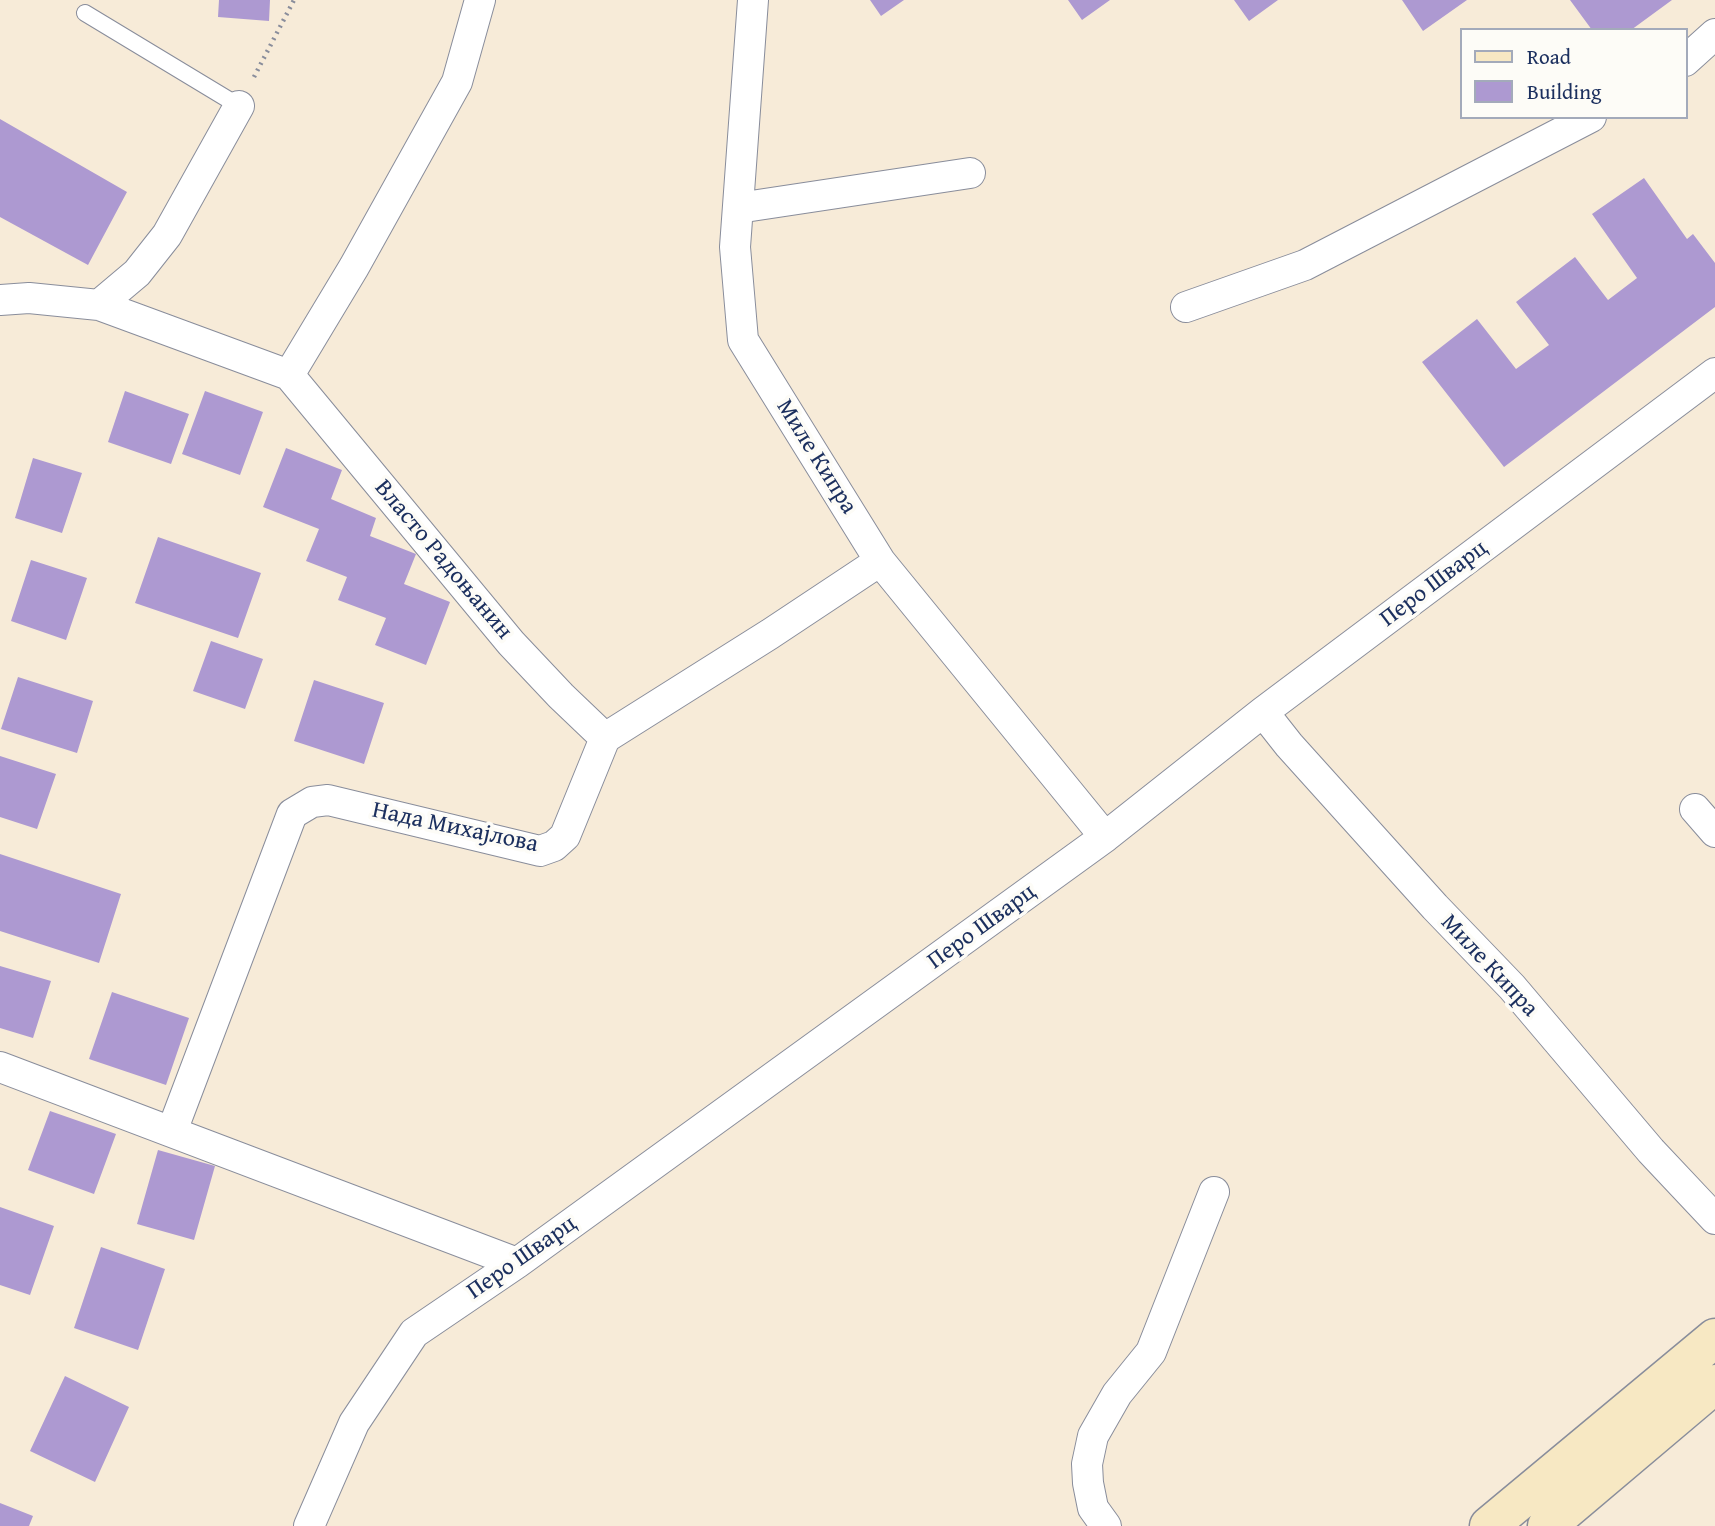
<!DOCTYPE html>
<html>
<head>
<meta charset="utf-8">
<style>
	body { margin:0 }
	#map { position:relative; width:1715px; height:1526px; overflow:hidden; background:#f7ebd8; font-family:"Gentium Book Plus",serif }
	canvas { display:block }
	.legend { position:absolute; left:1460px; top:28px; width:228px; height:91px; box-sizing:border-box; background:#fdfcf7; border:2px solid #a3aaba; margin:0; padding:9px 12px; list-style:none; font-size:21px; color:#1b2f5e }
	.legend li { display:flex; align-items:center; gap:14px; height:35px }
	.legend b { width:35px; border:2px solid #a3aaba }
</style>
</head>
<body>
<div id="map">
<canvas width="1715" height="1526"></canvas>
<ul class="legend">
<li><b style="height:9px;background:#f7e8c3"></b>Road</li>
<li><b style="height:19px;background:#ad99d1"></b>Building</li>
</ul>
</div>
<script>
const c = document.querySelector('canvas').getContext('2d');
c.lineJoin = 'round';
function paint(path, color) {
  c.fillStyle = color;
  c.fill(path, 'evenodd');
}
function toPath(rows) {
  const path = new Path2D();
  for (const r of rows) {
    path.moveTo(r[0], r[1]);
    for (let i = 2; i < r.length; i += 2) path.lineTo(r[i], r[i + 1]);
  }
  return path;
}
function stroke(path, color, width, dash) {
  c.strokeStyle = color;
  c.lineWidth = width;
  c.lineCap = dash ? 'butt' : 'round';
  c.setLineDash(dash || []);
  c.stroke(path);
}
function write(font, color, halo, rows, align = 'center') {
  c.font = font + ' "Gentium Book Plus",serif';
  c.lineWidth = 7;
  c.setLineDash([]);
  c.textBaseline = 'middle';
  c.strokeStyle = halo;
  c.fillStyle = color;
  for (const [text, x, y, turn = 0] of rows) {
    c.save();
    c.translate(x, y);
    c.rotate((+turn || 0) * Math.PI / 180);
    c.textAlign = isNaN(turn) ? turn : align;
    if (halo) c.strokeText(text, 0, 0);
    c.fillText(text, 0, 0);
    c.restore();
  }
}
paint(toPath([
	[219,0,270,0,269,21,218,17],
	[870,0,904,0,881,16],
	[1068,0,1110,0,1082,20],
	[1234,0,1278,0,1249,21],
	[1402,0,1467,0,1423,31],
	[1570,0,1672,0,1631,30,1592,30],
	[0,119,127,192,88,265,0,217],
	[1644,178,1687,239,1693,234,1715,263,1715,307,1504,467,1422,362,1477,319,1516,369,1549,345,1516,302,1575,257,1608,300,1637,278,1592,214],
	[125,391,189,414,171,464,108,442],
	[205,391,263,412,240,475,182,454],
	[286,448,342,470,331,499,376,518,370,536,416,554,404,584,450,602,426,665,375,645,386,618,338,600,347,577,306,561,319,529,263,507],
	[33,458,82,473,62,533,15,518],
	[158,537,261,573,238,638,135,603],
	[31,560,87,578,66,640,11,621],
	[211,641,263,659,245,709,193,691],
	[18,677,93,701,77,753,1,729],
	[314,680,384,703,364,764,294,741],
	[0,756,56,774,37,829,0,817],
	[0,854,121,894,99,963,0,931],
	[0,966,51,981,33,1038,0,1028],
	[112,992,189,1018,166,1085,89,1059],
	[50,1111,116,1134,94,1194,28,1170],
	[158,1150,215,1166,194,1240,137,1224],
	[0,1207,54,1226,30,1295,0,1285],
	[101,1247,165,1269,138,1350,74,1328],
	[65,1376,129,1407,95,1482,30,1451],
	[0,1503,33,1516,29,1526,0,1526]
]), '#ad99d1');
const lane = toPath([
	[85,13,239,106]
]);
const street = toPath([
	[753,0,735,247,743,340,880,561,1105,837],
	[1685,61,1715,34],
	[738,208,970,173],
	[0,300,29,298,99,305,289,375,511,643,561,696,605,738],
	[99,305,137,273,167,235,239,106],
	[1186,307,1305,265,1591,117],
	[289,375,354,267,457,82,480,0],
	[1263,712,1289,745,1435,907,1512,987,1651,1151,1715,1219],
	[1695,809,1715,832],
	[0,1067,517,1263],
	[172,1131,292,814,312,802,328,800,540,851,554,846,565,836,605,738,770,634,880,561],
	[309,1526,354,1423,414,1333,517,1263,1105,837,1263,712,1715,373],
	[1106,1526,1093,1508,1088,1483,1087,1464,1093,1436,1117,1394,1151,1352,1214,1192]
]);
const secondary = toPath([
	[1489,1526,1715,1338],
	[1547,1526,1715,1384]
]);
stroke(lane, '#898d9b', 18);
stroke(street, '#898d9b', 32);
stroke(secondary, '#898d9b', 41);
stroke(toPath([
	[254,77,294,0]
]), '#898d9b', 4.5, [2, 5]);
stroke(lane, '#fff', 16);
stroke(street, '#fff', 30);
stroke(secondary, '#f7e8c3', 38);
write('24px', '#1b2f5e', '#fdfcf7', [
	["Миле Кипра",816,457,58],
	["Власто Радоњанин",443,560,50],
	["Перо Шварц",1434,584,-37],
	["Нада Михајлова",455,828,12],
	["Перо Шварц",982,927,-36],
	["Миле Кипра",1489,966,47],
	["Перо Шварц",522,1258,-35]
]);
</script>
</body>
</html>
